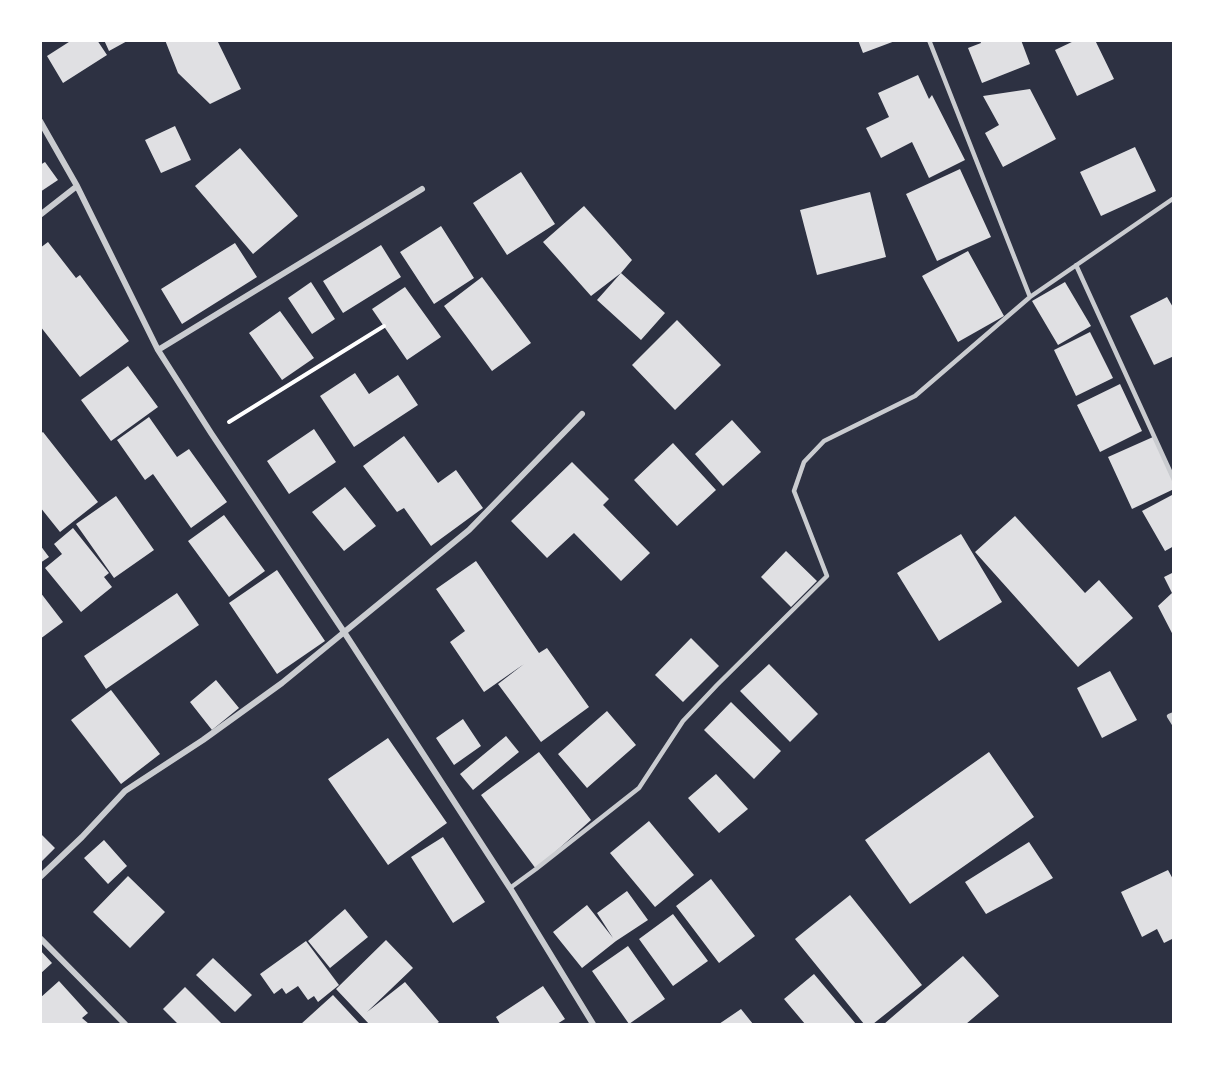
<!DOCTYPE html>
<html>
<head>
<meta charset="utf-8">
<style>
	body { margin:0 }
	#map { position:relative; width:1214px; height:1065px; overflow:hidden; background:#2d3142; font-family:Jost,sans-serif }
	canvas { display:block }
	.frame { position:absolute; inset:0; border:42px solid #fff; pointer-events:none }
</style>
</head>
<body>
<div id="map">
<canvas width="1214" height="1065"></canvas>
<div class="frame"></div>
</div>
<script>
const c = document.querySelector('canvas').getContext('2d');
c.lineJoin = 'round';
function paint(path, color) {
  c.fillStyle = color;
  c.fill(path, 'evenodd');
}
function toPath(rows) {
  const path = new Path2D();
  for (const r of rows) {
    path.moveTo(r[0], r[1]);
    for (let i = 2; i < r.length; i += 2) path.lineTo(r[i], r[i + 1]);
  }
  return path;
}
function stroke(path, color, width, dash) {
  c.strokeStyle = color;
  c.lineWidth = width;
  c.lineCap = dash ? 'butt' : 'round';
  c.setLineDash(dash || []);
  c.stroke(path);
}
paint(toPath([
	[72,40,97,40,107,55,63,83,47,56],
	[104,40,129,40,109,51],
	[165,40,217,40,241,89,210,104,178,73],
	[858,40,895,40,895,41,863,53],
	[980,40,1021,40,1030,64,982,83,968,48,981,43],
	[1076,40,1095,40,1114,79,1077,96,1055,50],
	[918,75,929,99,932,95,965,160,929,178,912,142,881,158,866,128,889,117,878,93],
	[1030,89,1056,139,1003,167,985,133,999,125,983,96],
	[175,126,191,160,161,173,145,140],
	[1135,147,1156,191,1101,216,1080,172],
	[240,148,298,216,253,254,195,186],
	[45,162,58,180,40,192,40,165],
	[960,169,991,237,937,261,906,194],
	[521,172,555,224,507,255,473,203],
	[870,192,886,257,817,275,800,210],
	[584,206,632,260,621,273,665,313,641,340,597,300,621,273,591,296,543,242],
	[441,226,474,278,434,304,400,252],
	[48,242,76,278,80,275,129,341,80,377,40,326,40,248],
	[235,243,257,277,182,324,161,289],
	[381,245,401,277,343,313,323,281],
	[968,251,1004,316,958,342,922,276],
	[482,277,531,343,492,371,444,306],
	[311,282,335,319,312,334,288,298],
	[1065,282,1091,326,1058,345,1032,301],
	[405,287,441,337,407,360,372,309],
	[1167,297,1174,309,1174,356,1154,365,1130,316],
	[280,311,314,358,282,380,249,333],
	[677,320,721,365,675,410,632,365],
	[1090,332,1113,378,1076,396,1054,350],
	[128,366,158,407,111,441,81,400],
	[355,373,369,394,398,375,418,405,354,447,320,396],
	[1120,384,1142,431,1100,452,1077,405],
	[149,417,177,457,189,449,227,502,191,528,153,474,145,480,117,440],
	[732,420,761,452,723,486,695,454],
	[314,429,336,462,289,494,267,461],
	[43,432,98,502,60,532,40,507,40,434],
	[404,436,438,483,456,470,483,508,431,546,404,508,397,512,363,466],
	[1153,437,1174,480,1174,489,1132,509,1108,457],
	[673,443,716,490,677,526,634,480],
	[572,462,609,499,603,505,650,553,621,581,574,533,547,558,511,521],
	[345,487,376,526,344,551,312,512],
	[1172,495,1174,497,1174,546,1165,551,1142,511],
	[116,496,154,550,114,578,76,524],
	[224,515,265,571,229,597,188,541],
	[1015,516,1085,593,1099,580,1133,618,1078,667,975,552],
	[73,528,109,573,104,577,112,587,81,612,45,568,62,554,54,544],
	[961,534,1002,602,939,641,897,573],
	[40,545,49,557,40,563],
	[786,551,817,581,791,607,761,577],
	[476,561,539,653,547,648,589,707,541,742,498,684,524,664,484,692,450,642,465,631,436,589],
	[277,570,325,641,277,674,229,603],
	[1174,572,1174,637,1158,606,1172,593,1164,577],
	[40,592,63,622,40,639],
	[177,593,199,625,106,689,84,656],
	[691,638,719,666,683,702,655,675],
	[769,664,818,714,790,742,740,691],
	[1110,671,1137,720,1102,738,1077,688],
	[216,680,239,708,212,730,190,702],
	[111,690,160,754,121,784,71,720],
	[731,702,781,751,754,779,704,730],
	[607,711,636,745,587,788,558,754],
	[463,719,481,746,454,765,436,738],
	[506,736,519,752,473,790,460,774],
	[388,738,447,823,388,865,328,779],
	[539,752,591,820,536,869,481,795],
	[989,752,1034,817,910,904,865,840],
	[716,774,748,809,719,833,688,798],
	[649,821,694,875,655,907,610,853],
	[40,833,55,848,40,863],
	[443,837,485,902,453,923,411,857],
	[104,840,127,866,108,884,84,858],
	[1029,842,1053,878,986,914,965,882],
	[1168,870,1174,881,1174,938,1164,943,1157,929,1142,937,1121,892],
	[128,876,165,912,130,948,93,912],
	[711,879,755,936,719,963,676,906],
	[627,891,648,920,616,941,582,968,553,932,587,905,613,938,597,913],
	[850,895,922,985,873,1024,864,1024,795,939],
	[345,909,368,937,330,968,308,941],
	[673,914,708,961,673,986,639,939],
	[386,940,413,968,367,1012,405,982,439,1022,436,1024,369,1024,336,989],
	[306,941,339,985,318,1002,314,996,308,1000,298,986,286,994,282,988,274,994,260,974],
	[628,946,665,999,629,1024,592,971],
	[40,950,52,963,40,974],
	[963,956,999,996,966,1024,884,1024],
	[213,958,252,995,235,1012,196,975],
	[814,974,856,1024,805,1024,784,999],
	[59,981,88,1013,82,1018,89,1024,40,1024,40,998],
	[543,986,565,1019,557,1024,500,1024,496,1017],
	[185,987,222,1024,178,1024,163,1009],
	[333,995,360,1024,301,1024],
	[741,1009,753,1024,719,1024]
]), '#e0e0e3');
stroke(toPath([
	[229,422,384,326]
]), '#fff', 4);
stroke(toPath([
	[929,40,1030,297],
	[1076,265,1174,480],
	[1174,714,1169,716,1174,724],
	[510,888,536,869,639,788,683,721,717,685,827,576,794,491,804,462,824,441,915,396,1030,297,1174,198]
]), '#caccd0', 4.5);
stroke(toPath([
	[40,121,77,186,158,350,211,433,344,632,510,888,593,1024],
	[40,215,77,186],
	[158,350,422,189],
	[40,877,82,837,125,791,203,740,282,683,469,530,582,414],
	[40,938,125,1024]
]), '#caccd0', 6);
</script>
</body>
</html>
